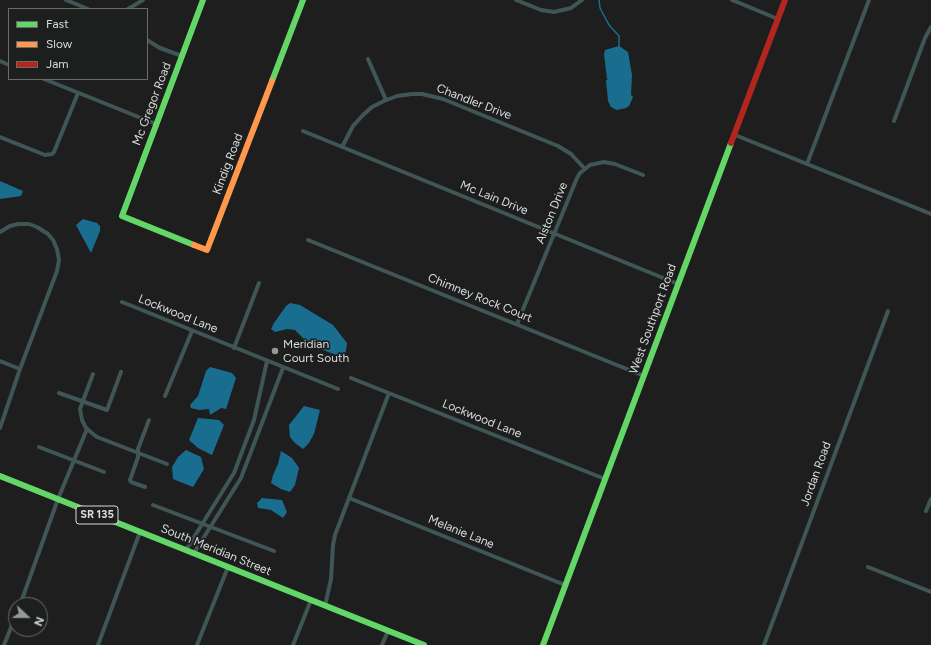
<!DOCTYPE html>
<html>
<head>
<meta charset="utf-8">
<style>
	body { margin:0 }
	#map { position:relative; width:931px; height:645px; overflow:hidden; background:#1e1e1e; font-family:Figtree,sans-serif }
	canvas { display:block }
	.legend { position:absolute; left:8px; top:8px; width:140px; height:72px; box-sizing:border-box; background:#1d1f1e; border:1px solid #696a6a; margin:0; padding:5px 7px; list-style:none; font-size:12px; color:#dadbdb }
	.legend li { display:flex; align-items:center; gap:8px; height:20px }
	.legend b { width:20px; border:1px solid #696a6a }
	.north { position:absolute; left:8px; top:597px; width:40px; height:40px; box-sizing:border-box; background:#1d1f1e; border:1px solid #696a6a; border-radius:50%; rotate:112deg; font-size:11px; font-weight:700; line-height:16px; text-align:center; color:#dadbdb }
	.north::after { content:''; display:block; margin:auto; width:14px; height:18px; background:#989999; clip-path:polygon(50% 0,100% 100%,50% 72%,0 100%) }
</style>
</head>
<body>
<div id="map">
<canvas width="931" height="645"></canvas>
<ul class="legend">
<li><b style="height:5px;background:#63d668"></b>Fast</li>
<li><b style="height:5px;background:#ff974d"></b>Slow</li>
<li><b style="height:5px;background:#b3261e"></b>Jam</li>
</ul>
<div class="north">N</div>
</div>
<script>
const c = document.querySelector('canvas').getContext('2d');
c.lineJoin = 'round';
function paint(path, color) {
  c.fillStyle = color;
  c.fill(path, 'evenodd');
}
function toPath(rows) {
  const path = new Path2D();
  for (const r of rows) {
    path.moveTo(r[0], r[1]);
    for (let i = 2; i < r.length; i += 2) path.lineTo(r[i], r[i + 1]);
  }
  return path;
}
function stroke(path, color, width, dash) {
  c.strokeStyle = color;
  c.lineWidth = width;
  c.lineCap = dash ? 'butt' : 'round';
  c.setLineDash(dash || []);
  c.stroke(path);
}
function write(font, color, halo, rows, align = 'center') {
  c.font = font + ' Figtree,sans-serif';
  c.lineWidth = 3.5;
  c.setLineDash([]);
  c.textBaseline = 'middle';
  c.strokeStyle = halo;
  c.fillStyle = color;
  for (const [text, x, y, turn = 0] of rows) {
    c.save();
    c.translate(x, y);
    c.rotate((+turn || 0) * Math.PI / 180);
    c.textAlign = isNaN(turn) ? turn : align;
    if (halo) c.strokeText(text, 0, 0);
    c.fillText(text, 0, 0);
    c.restore();
  }
}
paint(toPath([
	[619,46,628,52,632,75,631,95,633,97,629,106,626,108,617,110,611,107,608,101,606,80,608,80,607,79,604,54,605,50],
	[0,181,23,191,21,196,0,199],
	[83,219,97,223,100,226,100,231,91,253,76,225],
	[290,303,300,305,333,325,347,343,346,350,344,358,318,348,305,340,295,330,287,329,275,332,271,329,274,323,286,306],
	[210,367,232,373,236,378,226,409,221,408,210,415,209,409,199,410,191,408,190,405,198,396,206,371],
	[304,406,320,410,314,434,309,443,303,449,295,443,290,437,289,425],
	[198,418,219,420,224,425,212,455,198,448,189,440],
	[186,450,201,457,204,469,193,487,173,479,172,467,178,457],
	[281,451,292,458,299,468,295,485,290,492,281,489,271,483,273,475,278,464],
	[262,498,282,500,287,512,283,518,271,510,258,508,257,503]
]), '#196e8f');
stroke(toPath([
	[599,0,600,8,609,25,619,36,619,46]
]), '#196e8f', 1.5);
stroke(toPath([
	[66,0,88,9],
	[516,0,541,10,554,12,571,8,582,0],
	[732,0,778,19],
	[128,9,143,0],
	[147,40,160,48,182,56],
	[368,59,386,100],
	[0,61,9,65],
	[44,79,156,124],
	[894,121,925,38,931,27],
	[303,131,678,284],
	[735,135,931,214],
	[0,137,45,155,52,154,54,152,78,93],
	[342,147,353,126,363,115,372,107,384,101,397,96,412,94,422,94,443,99,558,146,571,154,585,169],
	[807,164,869,0],
	[0,232,10,226,18,224,29,224,37,227,48,234,53,240,57,249,59,260,57,271,20,369,0,428],
	[308,240,644,376],
	[122,302,338,389],
	[517,324,577,178,580,173,590,165,604,162,615,164,643,175],
	[234,348,259,283],
	[0,361,20,369],
	[93,374,80,409,82,420,86,428,92,433,97,437,167,464],
	[351,378,605,479],
	[59,393,107,410,121,372],
	[165,396,192,331],
	[39,447,104,472],
	[145,487,131,482,130,480,138,457,138,449,149,420],
	[349,498,565,585],
	[153,505,274,551],
	[926,511,931,499],
	[186,550,234,473,254,420,267,361],
	[194,553,241,478,283,368],
	[868,567,931,592],
	[20,605,58,499,87,429],
	[325,606,331,579,333,545,335,535,389,393],
	[4,645,16,615],
	[98,645,140,532],
	[197,645,228,567],
	[293,645,311,600],
	[382,645,388,631],
	[764,645,888,311]
]), '#405555', 4);
stroke(toPath([
	[272,81,303,0],
	[194,245,122,216,203,0],
	[0,476,424,645],
	[543,645,731,143]
]), '#63d668', 6);
stroke(toPath([
	[194,245,207,250,272,81]
]), '#ff974d', 6);
stroke(toPath([
	[731,143,785,0]
]), '#b3261e', 6);
for (const [x, y, r, color] of [
	[275,351,4,"#989999"]
]) {
  const dot = new Path2D();
  dot.arc(x, y, r, 0, 2 * Math.PI);
  c.fillStyle = color;
  c.fill(dot);
  stroke(dot, '#1d1f1e', 1.5);
}
for (const [x, y, w] of [
	[97,515,42]
]) {
  const box = new Path2D();
  box.roundRect(x - w / 2, y - 9, w, 18, 3);
  c.fillStyle = '#1d1f1e';
  c.fill(box);
  stroke(box, '#dadbdb', 1);
}
write('bold 11px', '#dadbdb', null, [
	["SR 135",97,515]
]);
write('12px', '#dadbdb', '#1d1f1e', [
	["Chandler Drive",474,102,21],
	["Mc Gregor Road",152,104,-69],
	["Kindig Road",228,164,-69],
	["Mc Lain Drive",494,198,22],
	["Alston Drive",552,213,-68],
	["Chimney Rock Court",480,298,22],
	["Lockwood Lane",178,314,22],
	["West Southport Road",653,319,-70],
	["Lockwood Lane",482,419,22],
	["Jordan Road",816,474,-70],
	["Melanie Lane",461,532,22],
	["South Meridian Street",216,550,22]
]);
write('12px', '#dadbdb', '#1d1f1e', [
	["Meridian",283,344],
	["Court South",283,358]
], 'left');
</script>
</body>
</html>
